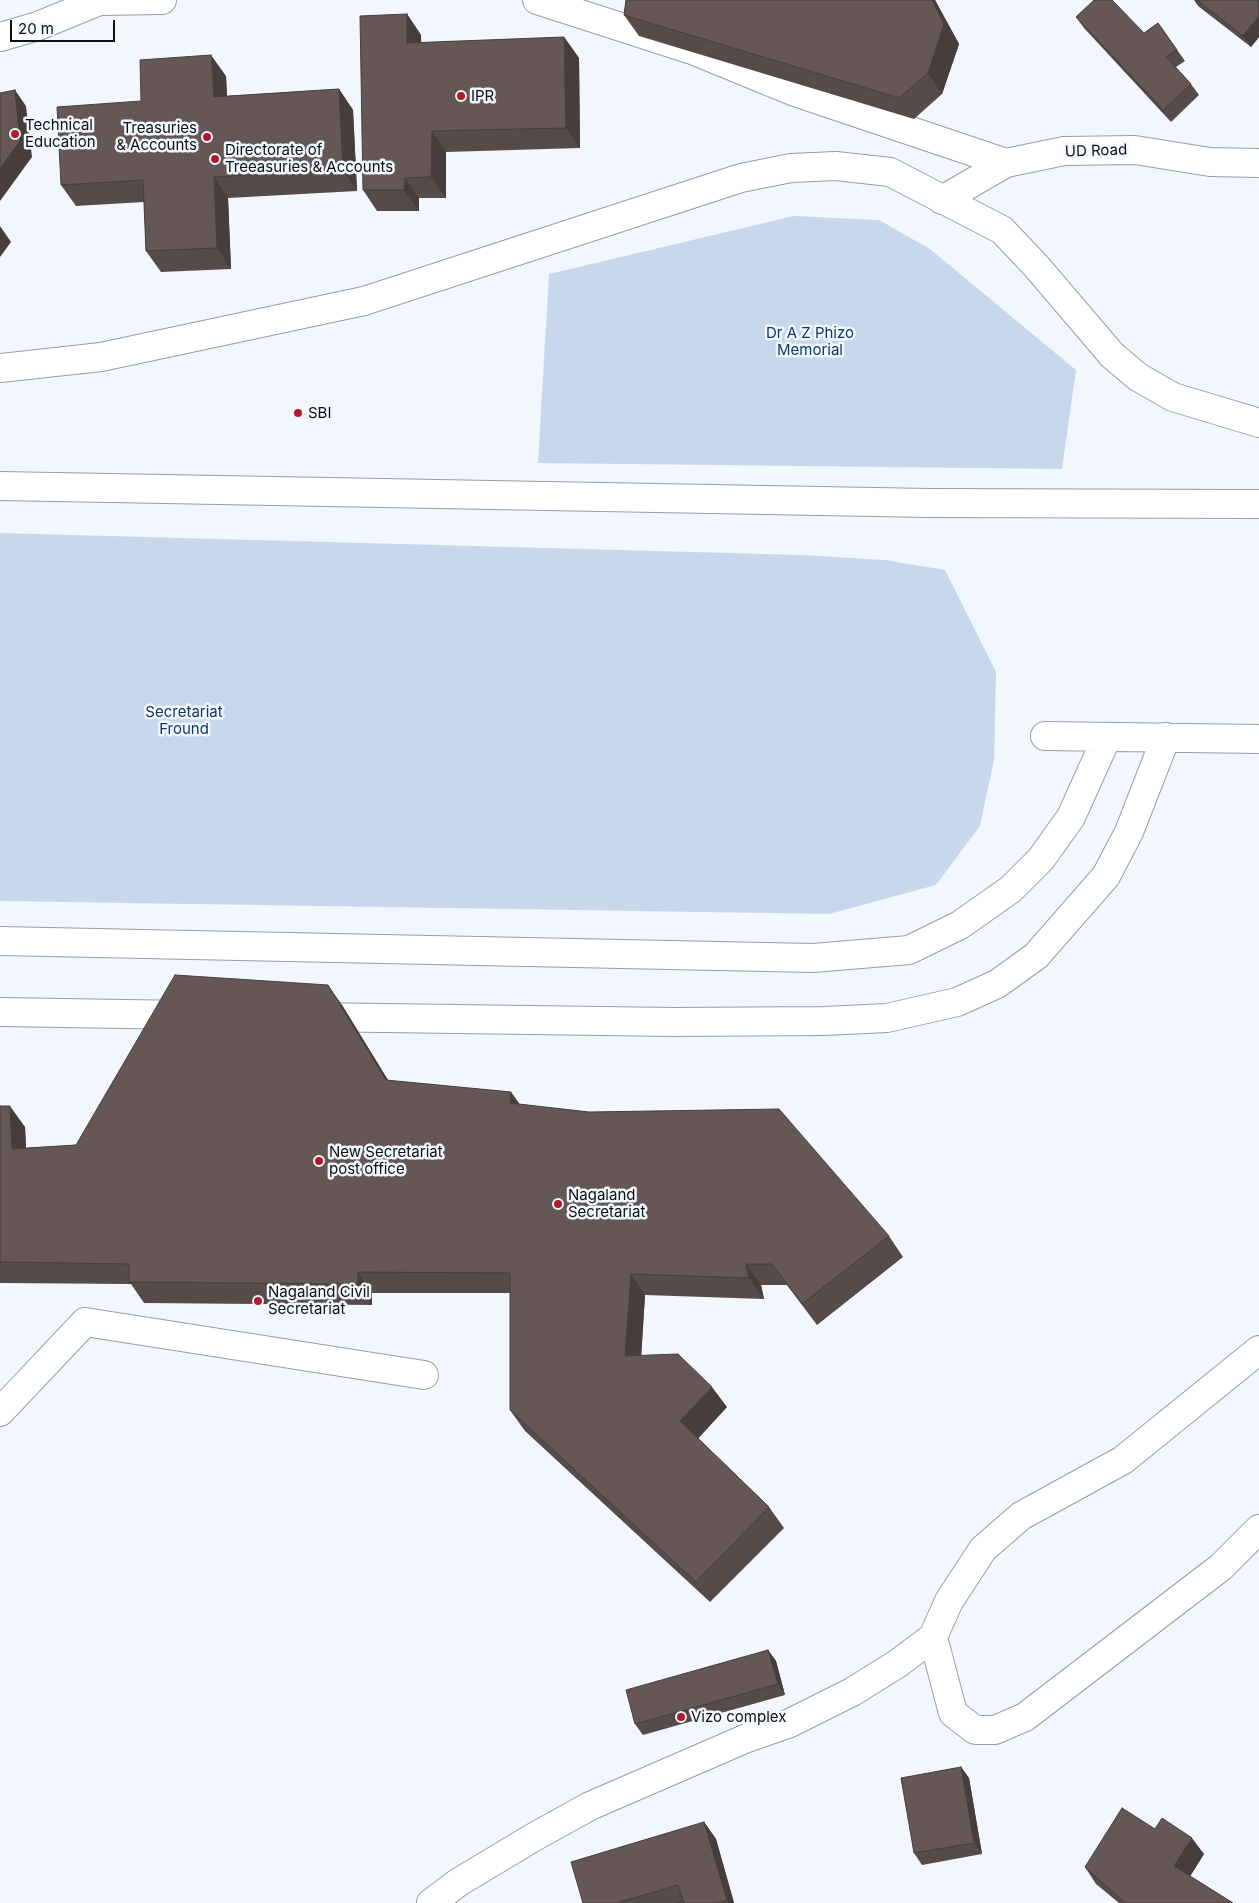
<!DOCTYPE html>
<html>
<head>
<meta charset="utf-8">
<style>
	body { margin:0 }
	#map { position:relative; width:1259px; height:1903px; overflow:hidden; background:#f2f7fe; font-family:Inter,sans-serif }
	canvas { display:block }
	.scale { position:absolute; left:10px; top:20px; width:105px; height:22px; box-sizing:border-box; border:2px solid #0c1013; border-top:0; padding-left:6px; font-size:15px; line-height:18px; white-space:nowrap; color:#0c1013; -webkit-text-stroke:4px #f2f7fe; paint-order:stroke }
</style>
</head>
<body>
<div id="map">
<canvas width="1259" height="1903"></canvas>
<div class="scale">20 m</div>
</div>
<script>
const c = document.querySelector('canvas').getContext('2d');
c.lineJoin = 'round';
function paint(path, color) {
  c.fillStyle = color;
  c.fill(path, 'evenodd');
}
function toPath(rows) {
  const path = new Path2D();
  for (const r of rows) {
    path.moveTo(r[0], r[1]);
    for (let i = 2; i < r.length; i += 2) path.lineTo(r[i], r[i + 1]);
  }
  return path;
}
function stroke(path, color, width, dash) {
  c.strokeStyle = color;
  c.lineWidth = width;
  c.lineCap = dash ? 'butt' : 'round';
  c.setLineDash(dash || []);
  c.stroke(path);
}
function write(font, color, halo, rows, align = 'center') {
  c.font = font + ' Inter,sans-serif';
  c.lineWidth = 5;
  c.setLineDash([]);
  c.textBaseline = 'middle';
  c.strokeStyle = halo;
  c.fillStyle = color;
  for (const [text, x, y, turn = 0] of rows) {
    c.save();
    c.translate(x, y);
    c.rotate((+turn || 0) * Math.PI / 180);
    c.textAlign = isNaN(turn) ? turn : align;
    if (halo) c.strokeText(text, 0, 0);
    c.fillText(text, 0, 0);
    c.restore();
  }
}
paint(toPath([
	[794,216,879,220,930,249,1076,370,1062,469,538,463,549,274],
	[0,533,802,555,885,560,945,570,996,672,994,760,980,826,936,885,829,914,0,901]
]), '#c7d8ed');
const minor = toPath([
	[537,0,695,51,795,92,1006,163],
	[0,37,38,26,99,1,162,0],
	[0,486,929,503,1259,504],
	[1045,736,1259,739],
	[0,941,813,958,909,950,960,925,1011,889,1041,859,1071,817,1107,737],
	[0,1012,188,1015],
	[311,1017,674,1022,824,1021,887,1018,957,1002,997,984,1036,956,1106,876,1129,832,1166,737],
	[0,1412,85,1322,424,1375],
	[933,1637,953,1713,975,1730,995,1730,1025,1717,1221,1567,1259,1529],
	[431,1903,459,1882,534,1837,590,1806,747,1738,790,1723,852,1692,897,1664,933,1637,949,1601,983,1549,1021,1516,1123,1460,1259,1350]
]);
const major = toPath([
	[942,200,1006,163,1064,151,1135,150,1210,162,1259,163],
	[0,368,101,357,364,301,741,178,791,168,836,166,890,172,1002,230,1037,267,1112,355,1138,377,1173,397,1259,423]
]);
stroke(minor, '#959ea9', 30);
stroke(major, '#959ea9', 30);
stroke(minor, '#fff', 28);
stroke(major, '#fff', 28);
paint(toPath([
	[626,0,935,0,959,44,942,94,914,119,639,36,624,15],
	[1194,0,1259,0,1259,37,1251,47,1198,6],
	[407,14,421,35,421,43,564,37,579,58,580,148,446,152,446,198,419,198,419,211,377,211,363,190],
	[1076,17,1144,33,1158,23,1185,61,1176,67,1191,84,1199,95,1171,122,1084,28],
	[226,76,227,96,339,89,353,110,357,191,228,198,231,269,161,272,146,251,144,202,76,206,61,185,141,101],
	[342,1005,388,1081,511,1092,519,1104,889,1236,903,1257,817,1325,787,1285,761,1285,764,1299,645,1295,641,1355,727,1407,698,1438,769,1507,784,1528,710,1602,525,1431,510,1410,510,1293,372,1293,372,1305,144,1303,131,1284,0,1283,0,1106,25,1127,26,1148,76,1145],
	[768,1650,776,1661,785,1695,643,1735,635,1724],
	[961,1767,969,1778,982,1854,922,1865,914,1853],
	[704,1822,716,1839,734,1903,583,1903],
	[1155,1829,1204,1854,1190,1876,1233,1903,1119,1903,1096,1884,1085,1867]
]), '#574b4a');
paint(toPath([
	[932,0,935,0,959,44,942,94,928,73],
	[407,14,421,35,422,64,407,43],
	[1259,16,1259,37,1251,47,1243,36],
	[564,37,579,58,580,148,566,128],
	[211,55,226,76,228,118,214,97],
	[339,89,353,110,357,191,343,170],
	[15,90,26,106,32,157,0,201,0,169],
	[432,131,446,152,446,198,431,177],
	[214,177,228,198,231,269,217,248],
	[405,178,419,198,419,211,404,190],
	[0,226,11,242,0,257],
	[328,985,342,1005,401,1101,386,1080],
	[511,1092,526,1113,510,1103],
	[10,1106,25,1127,27,1169,12,1149],
	[746,1264,761,1285,764,1299,749,1278],
	[358,1272,372,1293,372,1305,358,1284],
	[631,1274,645,1295,640,1376,625,1356],
	[712,1387,727,1407,695,1442,680,1421],
	[768,1650,776,1661,785,1695,778,1684],
	[961,1767,969,1778,982,1854,974,1843],
	[704,1822,716,1839,734,1903,729,1903,727,1900],
	[1192,1838,1204,1854,1186,1883,1174,1866]
]), '#473d3c');
const building = toPath([
	[626,0,932,0,944,24,928,73,899,98,624,15,626,0],
	[1094,0,1112,0,1144,33,1158,23,1177,50,1166,57,1191,84,1163,110,1076,17,1094,0],
	[1197,0,1259,0,1259,16,1243,36,1197,0],
	[407,14,407,43,564,37,566,128,432,131,431,177,405,178,404,190,363,190,360,16,407,14],
	[211,55,214,97,339,89,343,170,214,177,217,248,146,251,143,180,61,185,57,107,141,101,140,60,211,55],
	[15,90,20,141,0,169,0,93,15,90],
	[175,975,328,985,386,1080,511,1092,510,1103,589,1112,779,1109,889,1236,802,1304,772,1264,746,1264,749,1278,631,1274,625,1356,678,1354,712,1387,680,1421,769,1507,696,1582,510,1410,510,1273,358,1272,358,1284,129,1282,129,1264,0,1262,0,1106,10,1106,12,1149,76,1145,175,975],
	[768,1650,778,1684,635,1724,626,1690,768,1650],
	[961,1767,974,1843,914,1853,901,1778,961,1767],
	[1122,1808,1155,1829,1162,1818,1192,1838,1174,1866,1233,1903,1125,1903,1085,1867,1122,1808],
	[704,1822,727,1900,718,1903,684,1903,678,1885,617,1903,583,1903,571,1862,704,1822],
	[683,1901,684,1903,676,1903,683,1901]
]);
paint(building, '#655756');
stroke(building, '#473d3c', 1);
for (const [x, y, r, color] of [
	[461,96,5,"#af1b2a"],
	[15,134,5,"#af1b2a"],
	[207,137,5,"#af1b2a"],
	[215,159,5,"#af1b2a"],
	[298,413,5,"#af1b2a"],
	[319,1161,5,"#af1b2a"],
	[558,1204,5,"#af1b2a"],
	[258,1301,5,"#af1b2a"],
	[681,1717,5,"#af1b2a"]
]) {
  const dot = new Path2D();
  dot.arc(x, y, r, 0, 2 * Math.PI);
  c.fillStyle = color;
  c.fill(dot);
  stroke(dot, '#f2f7fe', 2);
}
write('15px', '#0c1013', '#f2f7fe', [
	["IPR",471,96],
	["Technical",25,125],
	["Education",25,142],
	["Treasuries",197,128,"right"],
	["& Accounts",197,145,"right"],
	["Directorate of",225,150],
	["Treeasuries & Accounts",225,167],
	["SBI",308,413],
	["New Secretariat",329,1152],
	["post office",329,1169],
	["Nagaland",568,1195],
	["Secretariat",568,1212],
	["Nagaland Civil",268,1292],
	["Secretariat",268,1309],
	["Vizo complex",691,1717]
], 'left');
write('15px', '#0c1013', '#f2f7fe', [
	["UD Road",1096,151,-2]
]);
write('15px', '#103864', '#f2f7fe', [
	["Dr A Z Phizo",810,333],
	["Memorial",810,350],
	["Secretariat",184,712],
	["Fround",184,729]
]);
</script>
</body>
</html>
